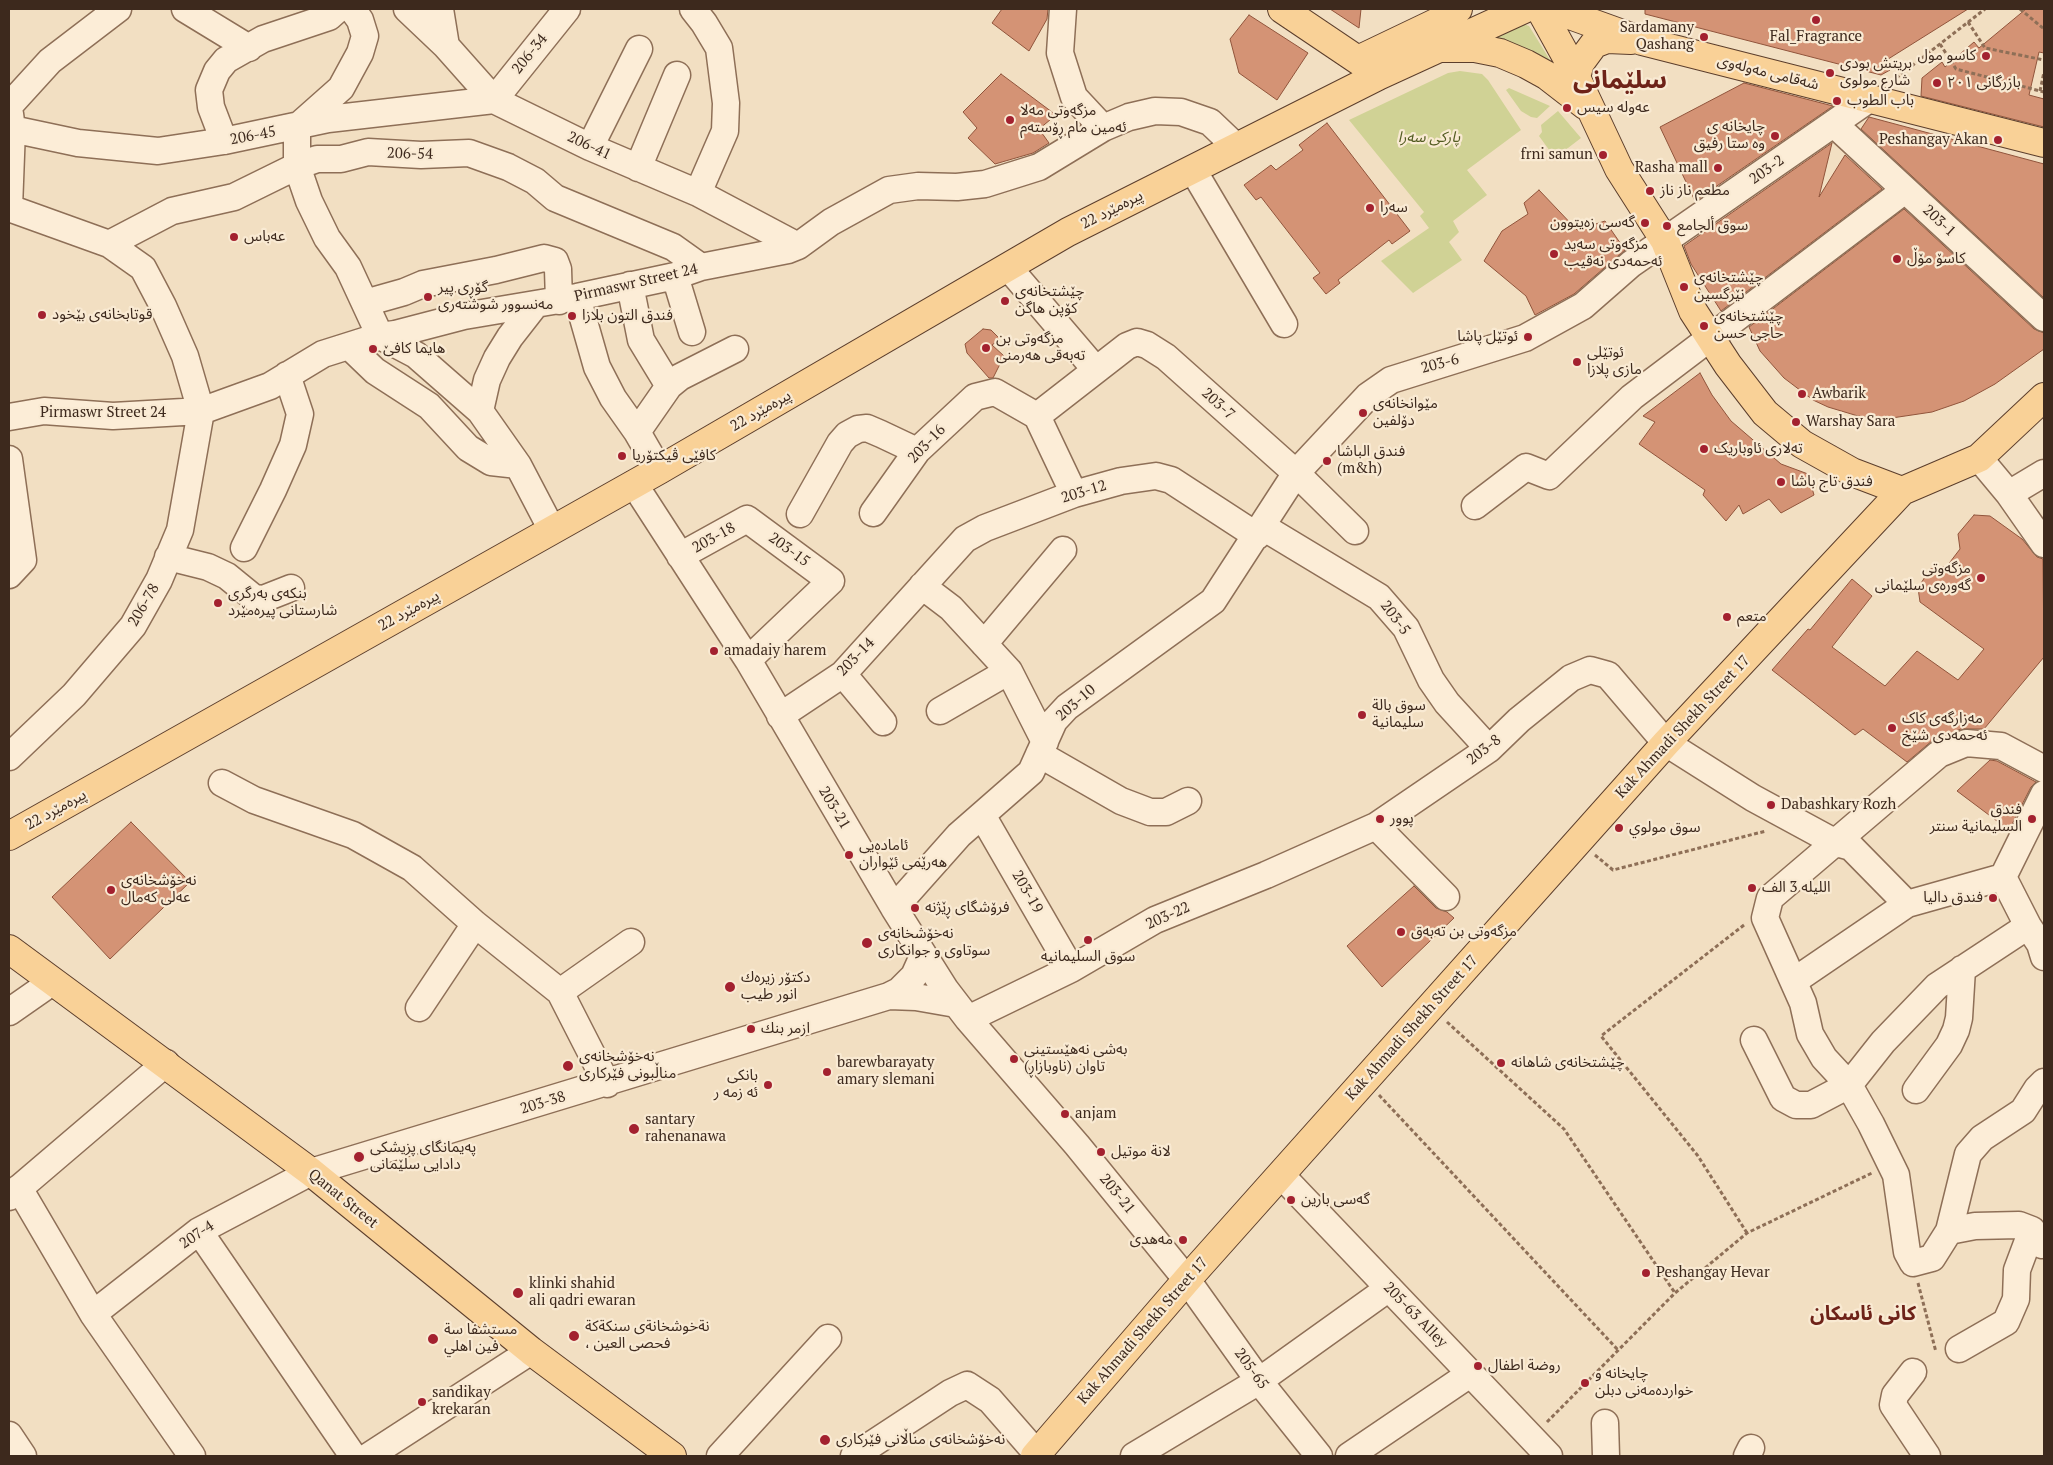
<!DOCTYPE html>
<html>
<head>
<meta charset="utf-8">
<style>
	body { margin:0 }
	#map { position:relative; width:2053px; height:1465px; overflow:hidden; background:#f2dfc2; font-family:"PT Serif",serif }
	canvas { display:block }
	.frame { position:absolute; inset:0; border:10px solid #3d291d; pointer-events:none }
</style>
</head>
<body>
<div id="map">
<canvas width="2053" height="1465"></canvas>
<div class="frame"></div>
</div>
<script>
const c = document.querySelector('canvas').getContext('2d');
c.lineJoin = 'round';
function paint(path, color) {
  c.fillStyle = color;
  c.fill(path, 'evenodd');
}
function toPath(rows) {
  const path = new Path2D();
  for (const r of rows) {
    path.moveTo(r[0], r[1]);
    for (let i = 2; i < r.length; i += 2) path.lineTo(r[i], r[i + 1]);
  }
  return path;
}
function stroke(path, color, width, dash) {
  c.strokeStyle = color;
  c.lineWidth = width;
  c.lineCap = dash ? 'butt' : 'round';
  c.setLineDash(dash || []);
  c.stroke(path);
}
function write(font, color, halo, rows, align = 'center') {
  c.font = font + ' "PT Serif","Noto Sans Arabic",serif';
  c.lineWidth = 4.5;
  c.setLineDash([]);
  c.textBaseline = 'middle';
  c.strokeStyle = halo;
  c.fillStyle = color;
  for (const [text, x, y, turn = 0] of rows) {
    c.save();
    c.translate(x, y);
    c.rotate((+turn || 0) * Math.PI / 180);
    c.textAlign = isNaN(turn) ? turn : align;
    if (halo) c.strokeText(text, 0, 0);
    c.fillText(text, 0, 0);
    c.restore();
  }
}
paint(toPath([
	[1515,21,1529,26,1555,68,1482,35],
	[1460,71,1482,74,1488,80,1521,130,1467,170,1487,195,1453,221,1459,232,1449,242,1462,260,1413,293,1381,261,1429,228,1420,216,1424,212,1349,120,1448,73],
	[1509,88,1550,106,1537,118,1531,117,1521,111,1506,90],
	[1558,111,1581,138,1555,158,1539,136,1542,132,1541,125]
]), '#d0d295');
const building = toPath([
	[1002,9,1048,9,1047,19,1029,51,992,23,1002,9],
	[1330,9,1361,9,1359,28,1330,9],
	[1645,9,1968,9,1885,61,1890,70,1881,75,1645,14,1645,9],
	[2026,9,2044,9,2044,53,2039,52,2029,95,2044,99,2044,127,1921,96,1922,78,1942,62,1945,67,1974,42,1979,48,2026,9],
	[1249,15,1308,53,1277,100,1239,73,1230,39,1249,15],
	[1001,74,1056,115,1039,129,1049,143,1033,153,995,164,968,138,977,128,963,112,1001,74],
	[1744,83,1833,106,1695,201,1660,127,1744,83],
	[1869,117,2044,164,2044,298,1861,129,1869,117],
	[1327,123,1410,231,1392,244,1389,240,1338,280,1340,283,1326,294,1313,278,1320,273,1261,197,1256,200,1244,185,1271,165,1276,170,1303,150,1299,145,1327,123],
	[1832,143,1819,197,1845,155,1882,189,1721,311,1691,264,1684,246,1832,143],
	[1539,190,1577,230,1605,221,1625,250,1574,294,1535,315,1526,296,1484,261,1502,231,1528,214,1524,203,1539,190],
	[1904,209,2034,329,2044,333,2044,349,1995,384,1964,401,1932,412,1885,419,1858,416,1828,407,1813,400,1784,378,1760,351,1749,327,1904,209],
	[983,329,991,330,1000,339,992,345,1004,356,993,378,989,378,967,353,965,344,983,329],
	[1700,373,1712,395,1731,421,1781,464,1808,474,1814,495,1781,513,1769,499,1743,514,1739,505,1726,521,1703,495,1705,490,1639,444,1655,422,1643,416,1700,373],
	[1974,515,1990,516,2022,539,2037,557,2043,559,2044,657,1984,729,1961,729,1933,740,1907,762,1863,729,1855,735,1772,670,1808,629,1810,630,1852,579,1872,596,1832,647,1885,686,1917,651,1958,680,1984,649,1920,602,1918,588,1930,569,1947,566,1960,549,1958,534,1974,515],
	[1990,760,1997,761,2036,782,2031,787,2009,830,1957,791,1990,760],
	[131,822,190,882,110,959,52,897,131,822],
	[1414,886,1436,908,1447,912,1454,918,1382,987,1347,946,1414,886]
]);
paint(building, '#d49375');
stroke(building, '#90543b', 1);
const minor = toPath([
	[185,9,249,48],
	[352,9,360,20,365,36,360,53,341,88,297,127,297,166,309,201,327,238,348,267,380,336,416,355,480,411,518,465,552,530],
	[407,9,446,46,494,100,590,147,698,193,798,246],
	[440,9,446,46],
	[693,9,704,23,719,48,726,103,725,131,698,193],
	[1063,9,1060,53,1074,97,1103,128],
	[494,100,567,9],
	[9,106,50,61,118,9],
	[1834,124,2044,318],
	[12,129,78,143,158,151,224,141,328,119,494,100],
	[224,141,211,107,209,90,217,71,226,60,263,39,329,17,338,9],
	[590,147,639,49],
	[638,168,677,75],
	[1193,170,1284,324],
	[9,208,12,129,10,114],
	[109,244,172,211,234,197,297,166,317,159,341,159,368,152,421,155,469,153,508,167,535,181,555,198,673,247,701,267],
	[1008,267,1096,370],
	[675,276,692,332],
	[630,285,641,340,669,386],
	[577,297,597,367,613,398,637,432,659,470],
	[365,303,404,292,423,284,496,270,544,258,555,261,558,269,559,301],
	[349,346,375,371,429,406,468,448,491,462,518,465],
	[480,411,487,380,497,358,510,337,535,305],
	[1037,416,1127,346,1137,342,1147,345,1166,357,1296,473,1355,531],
	[9,417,44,411,113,416,201,411,270,386,323,354,380,336,395,334,464,316,577,297,675,276,701,267,788,250,798,246,831,222,889,190,918,186,957,187,985,184,1039,167,1103,128,1129,117,1155,111,1181,112,1210,122,1230,141,1234,149],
	[637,432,669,386,680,377,735,349],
	[1979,458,2009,494,2044,544],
	[9,459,23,560,9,575],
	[634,484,748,660,894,908,945,989,968,1019,1077,1145,1187,1280,1259,1381,1319,1456],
	[2009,494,2044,473],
	[1475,506,1526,467,1549,476,1632,397,1905,190],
	[873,513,917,451,975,397,995,392,1037,416,1074,494],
	[800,514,840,443,847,435,858,429,867,428,881,434,917,451],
	[1263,527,1379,597,1406,628,1431,680,1447,703,1489,749],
	[244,548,273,490,293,445,300,414,287,375],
	[680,556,747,519,831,581,748,660],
	[168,557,208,567,227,576,254,598,263,599,291,588],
	[922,586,951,608,1009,671,1045,742],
	[984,644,1063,550],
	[843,674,883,722],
	[940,711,1009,671],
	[780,716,843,674,965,539,985,528,1074,494,1121,481,1156,476,1171,480,1257,536],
	[1039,754,1121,801,1150,812,1166,812,1188,801],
	[9,757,74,695,133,626,159,580,180,530,201,411,185,356,163,306,143,268,109,244,9,208],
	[2044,769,2001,746,1966,743,1939,754,1770,898,1765,918,1803,1003,1810,1034,1824,1058,1849,1085,1871,1124,1896,1175,1907,1252,1913,1263,1932,1258,1949,1231,1968,1154,1982,1138,2023,1111,2037,1089,2044,1082],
	[222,783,254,800,353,835,412,868,475,924,560,992,607,1084],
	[982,815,1071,969],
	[1376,826,1446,897],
	[2003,877,2028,926,2040,944,2044,957],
	[894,908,959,835,1031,772,1054,721,1067,707,1213,601,1296,473,1368,396,1391,380,1525,338,1583,306,1631,264,1869,99],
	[1794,981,1907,904,2003,877,2044,794],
	[560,992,631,942],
	[889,996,916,997,956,1004],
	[419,1008,475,924],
	[9,1012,52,982],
	[968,1019,1071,969,1155,920,1266,875,1376,826,1489,749,1519,720,1571,678,1590,670,1608,675,1666,743,1753,798,1836,843,1851,847,1907,904],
	[1754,1040,1783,1098,1796,1105,1811,1105,1849,1085,1883,1042,1937,986,2028,926],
	[1916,1090,1949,1045,1956,1030,1959,1018,1962,969],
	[1281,1175,1549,1456],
	[19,1188,93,1314,192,1456],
	[9,1197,166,1063],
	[199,1231,353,1456],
	[1949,1231,1975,1226,2019,1225,2032,1230,2042,1245],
	[93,1314,199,1231,311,1172,889,996,899,991,914,976,923,956],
	[1959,1349,2006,1322,2016,1299,2017,1270,2032,1230],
	[1913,1372,1895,1395,1893,1405,1927,1456],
	[1605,1423,1606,1456],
	[9,1435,23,1456],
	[369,1456,531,1351],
	[720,1456,828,1338],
	[854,1456,950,1393,967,1385,990,1400,1039,1456],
	[1134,1456,1259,1381,1389,1288],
	[1349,1456,1470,1374],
	[1747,1456,1751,1448]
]);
const major = toPath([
	[1282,9,1380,75],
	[1540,9,1566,56,1619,169,1665,241,1693,311,1728,365,1765,413,1802,444,1852,472,1902,491],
	[1553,9,1642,41,2044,143],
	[1443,48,1475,48,1500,53,1526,64,1546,75,1586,106],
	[1358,60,1448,17,1458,9],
	[1576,77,1580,63,1594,44,1607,39,1631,40],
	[9,836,659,470,1068,232,1380,75,1524,9],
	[9,949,311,1172,531,1351,672,1456],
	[1035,1456,1191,1275,1666,743,1902,491,1979,458,2044,397]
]);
stroke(minor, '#8e6f57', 29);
stroke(major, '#5c3e2c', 30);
stroke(toPath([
	[2020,9,2044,29],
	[1968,22,1985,48,2044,60],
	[1940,44,1956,69,2044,92],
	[1891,82,1985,9],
	[2040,91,2044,72],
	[1595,855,1613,870,1766,831],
	[1744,925,1601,1036,1698,1156,1747,1233],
	[1447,1022,1564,1129,1675,1293],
	[1379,1095,1618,1350],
	[1918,1283,1936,1352],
	[1547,1422,1675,1293,1747,1233,1872,1173]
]), '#8e6f57', 3, [4, 2.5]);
stroke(minor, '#fcedd7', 26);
stroke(major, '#f9d197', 28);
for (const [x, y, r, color] of [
	[1816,20,5,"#a3212f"],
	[1704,37,5,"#a3212f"],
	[1986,56,5,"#a3212f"],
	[1830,73,5,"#a3212f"],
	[1937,83,5,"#a3212f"],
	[1837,101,5,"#a3212f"],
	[1567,108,5,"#a3212f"],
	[1010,120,5,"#a3212f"],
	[1775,136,5,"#a3212f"],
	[1998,140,5,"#a3212f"],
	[1603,155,5,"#a3212f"],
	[1718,168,5,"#a3212f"],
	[1650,191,5,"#a3212f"],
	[1370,208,5,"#a3212f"],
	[1645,223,5,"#a3212f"],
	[1667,226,5,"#a3212f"],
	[234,237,5,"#a3212f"],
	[1554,254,5,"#a3212f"],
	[1897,259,5,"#a3212f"],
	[1684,287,5,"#a3212f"],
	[428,297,5,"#a3212f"],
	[1005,301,5,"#a3212f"],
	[42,315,5,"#a3212f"],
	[572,316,5,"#a3212f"],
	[1704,326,5,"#a3212f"],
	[1528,337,5,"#a3212f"],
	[986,348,5,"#a3212f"],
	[373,349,5,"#a3212f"],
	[1577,362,5,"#a3212f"],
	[1802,394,5,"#a3212f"],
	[1363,413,5,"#a3212f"],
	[1796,422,5,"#a3212f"],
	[1704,449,5,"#a3212f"],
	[622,456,5,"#a3212f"],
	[1327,461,5,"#a3212f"],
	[1781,482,5,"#a3212f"],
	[1981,578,5,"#a3212f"],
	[218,603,5,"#a3212f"],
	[1727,617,5,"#a3212f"],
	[714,651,5,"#a3212f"],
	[1362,715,5,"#a3212f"],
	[1892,728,5,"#a3212f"],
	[1771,805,5,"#a3212f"],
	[1380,819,5,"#a3212f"],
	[2032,819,5,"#a3212f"],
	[1619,828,5,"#a3212f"],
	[849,855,5,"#a3212f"],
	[1752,888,5,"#a3212f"],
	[111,890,5,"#a3212f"],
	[1993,898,5,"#a3212f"],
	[915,908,5,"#a3212f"],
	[1401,932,5,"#a3212f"],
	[1088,940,5,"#a3212f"],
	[867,943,6,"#a3212f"],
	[730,987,6,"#a3212f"],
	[751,1029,5,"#a3212f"],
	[1014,1059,5,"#a3212f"],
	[1501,1063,5,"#a3212f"],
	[568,1066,6,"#a3212f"],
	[827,1072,5,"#a3212f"],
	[768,1085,5,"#a3212f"],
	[1065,1114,5,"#a3212f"],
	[634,1129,6,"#a3212f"],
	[1101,1152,5,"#a3212f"],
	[359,1157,6,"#a3212f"],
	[1291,1200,5,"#a3212f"],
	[1183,1240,5,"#a3212f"],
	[1646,1273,5,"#a3212f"],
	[518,1293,6,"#a3212f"],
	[574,1336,6,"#a3212f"],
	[433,1339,6,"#a3212f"],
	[1478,1366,5,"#a3212f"],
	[1585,1383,5,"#a3212f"],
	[422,1402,5,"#a3212f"],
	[825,1440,6,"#a3212f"]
]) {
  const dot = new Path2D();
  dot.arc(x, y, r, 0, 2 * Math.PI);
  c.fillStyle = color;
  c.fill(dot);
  stroke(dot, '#f9ead3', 2);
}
write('15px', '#3d291d', '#f9ead3', [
	["Sardamany",1694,28,"right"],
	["Qashang",1694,45,"right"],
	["Fal_Fragrance",1816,37,"center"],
	["كاسو مول",1976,56,"right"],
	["بريتش بودى",1840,64],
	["شارع مولوى",1840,81],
	["بازرگانی ٢٠١",1947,83],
	["باب الطوب",1847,101],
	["عەولە سیس",1577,108],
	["مزگەوتی مەلا",1020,111],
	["ئەمین مام ڕۆستەم",1020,128],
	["چايخانه ى",1765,127,"right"],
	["وه ستا رفيق",1765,144,"right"],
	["Peshangay Akan",1988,140,"right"],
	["frni samun",1593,155,"right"],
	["Rasha mall",1708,168,"right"],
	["مطعم ناز ناز",1660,191],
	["سەرا",1380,208],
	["گەسی زەیتوون",1635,223,"right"],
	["سوق ألجامع",1677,226],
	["عەباس",244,237],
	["مزگەوتی سەید",1564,245],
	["ئەحمەدی نەقیب",1564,262],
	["کاسۆ مۆڵ",1907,259],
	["چێشتخانە‌ی",1694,278],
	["نێرگسین",1694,295],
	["گۆڕی پیر",438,288],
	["مەنسوور شوشتەری",438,305],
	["چێشتخانە‌ی",1015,292],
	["كۆپن ھاگن",1015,309],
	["قوتابخانەی بێخود",52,315],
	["فندق التون بلازا",582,316],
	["چێشتخانە‌ی",1714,317],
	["حاجی حسن",1714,334],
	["ئوتێل پاشا",1518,337,"right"],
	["مزگەوتی بن",996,339],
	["تەبەقی هەرمنی",996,356],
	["ھایما کافێ",383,349],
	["ئوتێلی",1587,353],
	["مازی پلازا",1587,370],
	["Awbarik",1812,394],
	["مێوانخانەی",1373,404],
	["دۆلفین",1373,421],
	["Warshay Sara",1806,422],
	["تەلاری ئاوباریک",1714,449],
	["فندق الباشا",1337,452],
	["(m&h)",1337,469],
	["کافێی ڤیکتۆریا",632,456],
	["فندق تاج باشا",1791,482],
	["مزگەوتی",1971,569,"right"],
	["گەورەی سلێمانی",1971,586,"right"],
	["بنکەی بەرگری",228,594],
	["شارستانی پیرەمێرد",228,611],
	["متعم",1737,617],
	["amadaiy harem",724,651],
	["سوق بالة",1372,706],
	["سليمانية",1372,723],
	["مەزارگەی کاک",1902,719],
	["ئەحمەدی شێخ",1902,736],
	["Dabashkary Rozh",1781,805],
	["فندق",2022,810,"right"],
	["السليمانية سنتر",2022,827,"right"],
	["پوور",1390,819],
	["سوق مولوي",1629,828],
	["ئامادەیی",859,846],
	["ھەرێمی ئێواران",859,863],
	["نەخۆشخانەی",121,881],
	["عەلی کەمال",121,898],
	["الليله 3 الف",1762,888],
	["فندق داليا",1983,898,"right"],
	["فرۆشگای ڕێژنە",925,908],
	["مزگەوتی بن تەبەق",1411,932],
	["نەخۆشخانەی",878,934],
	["سوتاوی و جوانکاری",878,951],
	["سوق السليمانيه",1088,957,"center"],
	["دکتۆر زیرەك",741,978],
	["انور طیب",741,995],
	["ازمر بنك",761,1029],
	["بەشی نەهێستینی",1024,1050],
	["تاوان (ناوبازاڕ)",1024,1067],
	["نەخۆشخانەی",579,1057],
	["مناڵبونی فێرکاری",579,1074],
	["barewbarayaty",837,1063],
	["amary slemani",837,1080],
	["چێشتخانەی شاهانە",1511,1063],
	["بانكى",758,1076,"right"],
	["ئه زمه ر",758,1093,"right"],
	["anjam",1075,1114],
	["santary",645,1120],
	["rahenanawa",645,1137],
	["پەیمانگای پزیشکی",370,1148],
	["دادایی سلێمانی",370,1165],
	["لانة موتيل",1111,1152],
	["گەسی بارین",1301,1200],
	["مەهدی",1173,1240,"right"],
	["Peshangay Hevar",1656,1273],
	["klinki shahid",529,1284],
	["ali qadri ewaran",529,1301],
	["نةخوشخانةى سنكةكة",585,1327],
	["، فحصى العين",585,1344],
	["مستشفا سة",444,1330],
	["فين اهلي",444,1347],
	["روضة اطفال",1488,1366],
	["چایخانە‌ و",1595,1374],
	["خواردە‌مە‌نی دبلن",1595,1391],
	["sandikay",432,1393],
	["krekaran",432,1410],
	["نەخۆشخانەی مناڵانی فێركاری",836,1440]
], 'left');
write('15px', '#3d291d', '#f9ead3', [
	["206-34",530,54,-51],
	["شەقامی مەولەوی",1768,73,14],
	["206-45",253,136,-11],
	["206-41",589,146,25],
	["206-54",410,154,1],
	["203-2",1767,170,-35],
	["22 پیرەمێرد",1112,210,-27],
	["203-1",1939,221,43],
	["Pirmaswr Street 24",636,283,-13],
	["203-6",1440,364,-15],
	["203-7",1218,404,42],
	["22 پیرەمێرد",761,411,-30],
	["Pirmaswr Street 24",103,413],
	["203-16",927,444,-46],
	["203-12",1084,492,-17],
	["203-18",714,538,-29],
	["203-15",789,550,36],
	["206-78",144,605,-60],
	["22 پیرەمێرد",409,611,-29],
	["203-5",1395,618,53],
	["203-14",856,657,-46],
	["203-10",1076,703,-41],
	["Kak Ahmadi Shekh Street 17",1683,727,-47],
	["203-8",1484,750,-38],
	["203-21",834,808,59],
	["22 پیرەمێرد",56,810,-29],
	["203-19",1027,892,60],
	["203-22",1168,916,-24],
	["Kak Ahmadi Shekh Street 17",1412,1028,-48],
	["203-38",543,1103,-17],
	["203-21",1117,1194,51],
	["Qanat Street",343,1199,39],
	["207-4",197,1235,-34],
	["205-63 Alley",1415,1315,46],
	["Kak Ahmadi Shekh Street 17",1143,1331,-49],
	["205-65",1251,1369,54]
]);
write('italic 15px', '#525b21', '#f9ead3', [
	["پارکی سەرا",1429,138]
]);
write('bold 20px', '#6e2218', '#f9ead3', [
	["کانی ئاسکان",1863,1314]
]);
write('bold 25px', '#6e2218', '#f9ead3', [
	["سلێمانی",1620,81]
]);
</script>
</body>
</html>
